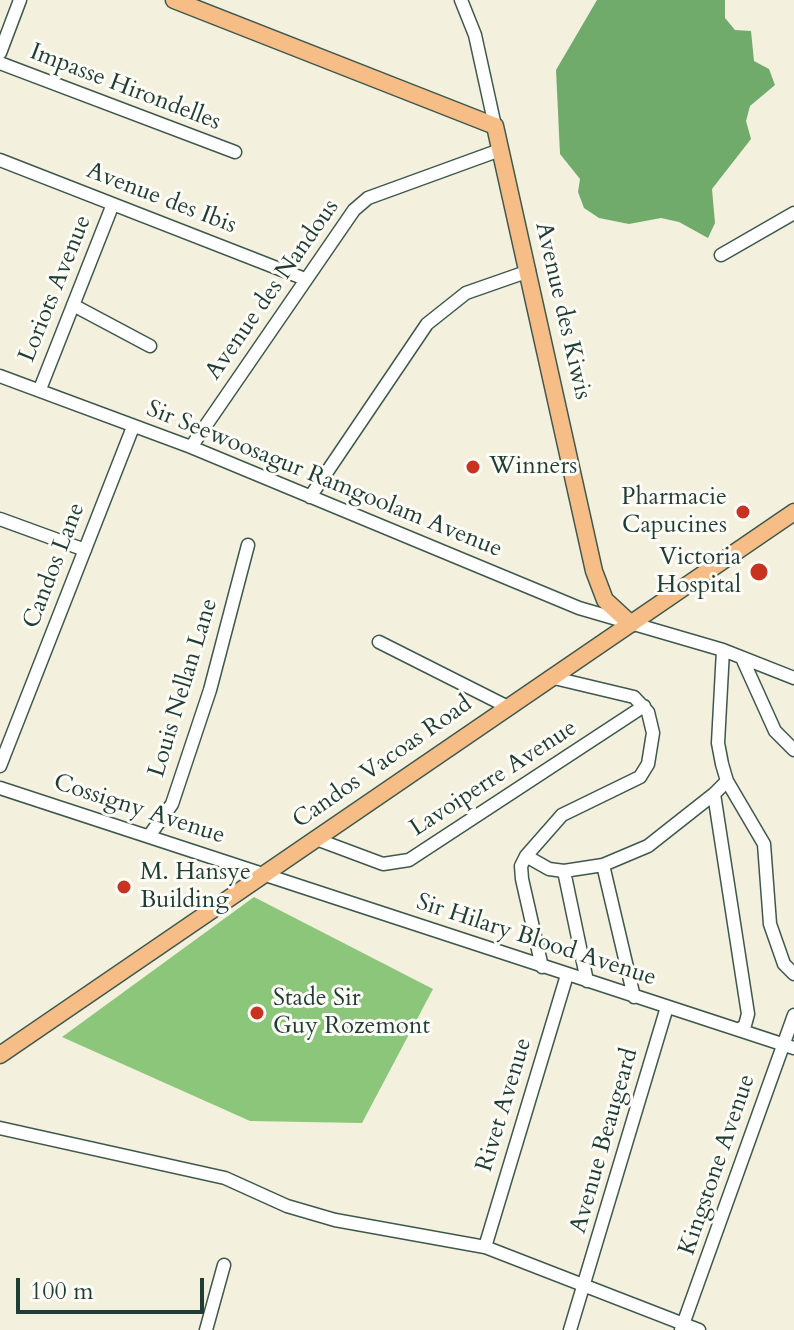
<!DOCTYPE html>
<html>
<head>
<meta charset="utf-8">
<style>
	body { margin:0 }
	#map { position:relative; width:794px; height:1330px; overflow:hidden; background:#f3f0dd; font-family:Cardo,serif }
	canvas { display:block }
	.scale { position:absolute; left:16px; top:1278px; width:188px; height:36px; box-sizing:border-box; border:4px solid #1f3d34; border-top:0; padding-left:10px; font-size:24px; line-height:28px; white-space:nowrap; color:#1f3d34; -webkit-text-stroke:6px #fdfcf7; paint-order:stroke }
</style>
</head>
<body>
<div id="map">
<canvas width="794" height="1330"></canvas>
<div class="scale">100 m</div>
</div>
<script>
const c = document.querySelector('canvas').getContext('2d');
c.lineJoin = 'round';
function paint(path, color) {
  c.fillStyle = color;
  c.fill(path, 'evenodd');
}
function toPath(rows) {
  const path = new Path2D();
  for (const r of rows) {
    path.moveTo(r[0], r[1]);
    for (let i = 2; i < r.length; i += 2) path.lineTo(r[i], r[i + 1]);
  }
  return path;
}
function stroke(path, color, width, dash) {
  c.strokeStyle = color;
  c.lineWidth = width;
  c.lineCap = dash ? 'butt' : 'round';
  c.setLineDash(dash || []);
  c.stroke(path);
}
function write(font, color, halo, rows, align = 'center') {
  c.font = font + ' Cardo,serif';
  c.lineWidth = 6;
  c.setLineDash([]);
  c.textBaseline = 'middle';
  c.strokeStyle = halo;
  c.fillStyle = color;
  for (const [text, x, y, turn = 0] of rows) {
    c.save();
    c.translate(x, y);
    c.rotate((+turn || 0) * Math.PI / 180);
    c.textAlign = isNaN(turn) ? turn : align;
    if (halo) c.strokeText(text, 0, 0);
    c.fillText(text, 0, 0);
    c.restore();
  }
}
paint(toPath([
	[254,897,433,989,362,1123,250,1121,62,1037]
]), '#8cc67b');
paint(toPath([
	[597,0,725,0,725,18,735,30,751,31,754,61,769,69,775,85,750,106,746,121,751,139,712,189,715,223,708,238,679,222,661,218,629,224,599,218,584,208,578,192,580,179,560,154,556,70]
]), '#71ab6b');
const minor = toPath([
	[461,0,475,35,495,126],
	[0,53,20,0],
	[0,63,235,152],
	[0,160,305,279],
	[721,255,794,213],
	[73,305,150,346],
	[0,376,191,447,579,608,723,650,794,678],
	[40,389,113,204],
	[191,447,354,210,368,198,500,150],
	[310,497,427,324,466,293,529,271],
	[0,519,85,550],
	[379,642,506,706],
	[723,650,718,743,722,764,727,781,764,844,770,924,784,964,794,974],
	[742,658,775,731,794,750],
	[0,766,133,427],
	[727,781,714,794,748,1014,745,1025,739,1030],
	[0,788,794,1048],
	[149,836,172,804,210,690,248,545],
	[316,839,383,864,409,860,644,706],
	[526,856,549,869,564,871,603,865,648,846,714,794],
	[603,865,634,997],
	[564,871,587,981],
	[542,967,522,879,521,866,526,856,562,815,640,777,648,764,653,733,648,712,634,697,550,677],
	[0,1128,225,1178,287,1206,335,1220,485,1247,699,1330],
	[485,1247,567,975],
	[206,1330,224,1265],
	[570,1330,667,1007],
	[681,1330,794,1015]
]);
const major = toPath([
	[174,0,495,126,594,571,605,600,631,624],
	[0,1055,794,512]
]);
stroke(minor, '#3f584d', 15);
stroke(major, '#3f584d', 19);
stroke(minor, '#fff', 12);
stroke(major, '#f6be86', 16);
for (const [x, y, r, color] of [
	[473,467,8,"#c8321e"],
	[743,512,8,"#c8321e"],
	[759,572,10,"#c8321e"],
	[124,887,8,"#c8321e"],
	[257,1013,8,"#c8321e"]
]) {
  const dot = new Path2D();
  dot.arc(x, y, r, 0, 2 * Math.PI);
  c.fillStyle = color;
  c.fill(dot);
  stroke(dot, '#fdfcf7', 3);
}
write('24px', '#1f3d34', '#fdfcf7', [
	["Impasse Hirondelles",125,88,21],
	["Avenue des Ibis",161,199,21],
	["Loriots Avenue",56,289,-68],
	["Avenue des Nandous",273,290,-55],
	["Avenue des Kiwis",562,311,77],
	["Sir Seewoosagur Ramgoolam Avenue",324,480,22],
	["Candos Lane",55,566,-69],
	["Louis Nellan Lane",184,688,-73],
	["Candos Vacoas Road",383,763,-35],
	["Lavoiperre Avenue",494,779,-33],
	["Cossigny Avenue",139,810,18],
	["Sir Hilary Blood Avenue",536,941,18],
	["Rivet Avenue",505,1105,-73],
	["Avenue Beaugeard",605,1141,-74],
	["Kingstone Avenue",718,1165,-71]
]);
write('24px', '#1f3d34', '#fdfcf7', [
	["Winners",489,467],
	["Pharmacie",727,498,"right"],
	["Capucines",727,526,"right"],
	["Victoria",741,558,"right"],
	["Hospital",741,586,"right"],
	["M. Hansye",140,873],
	["Building",140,901],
	["Stade Sir",273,999],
	["Guy Rozemont",273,1027]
], 'left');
</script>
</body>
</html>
